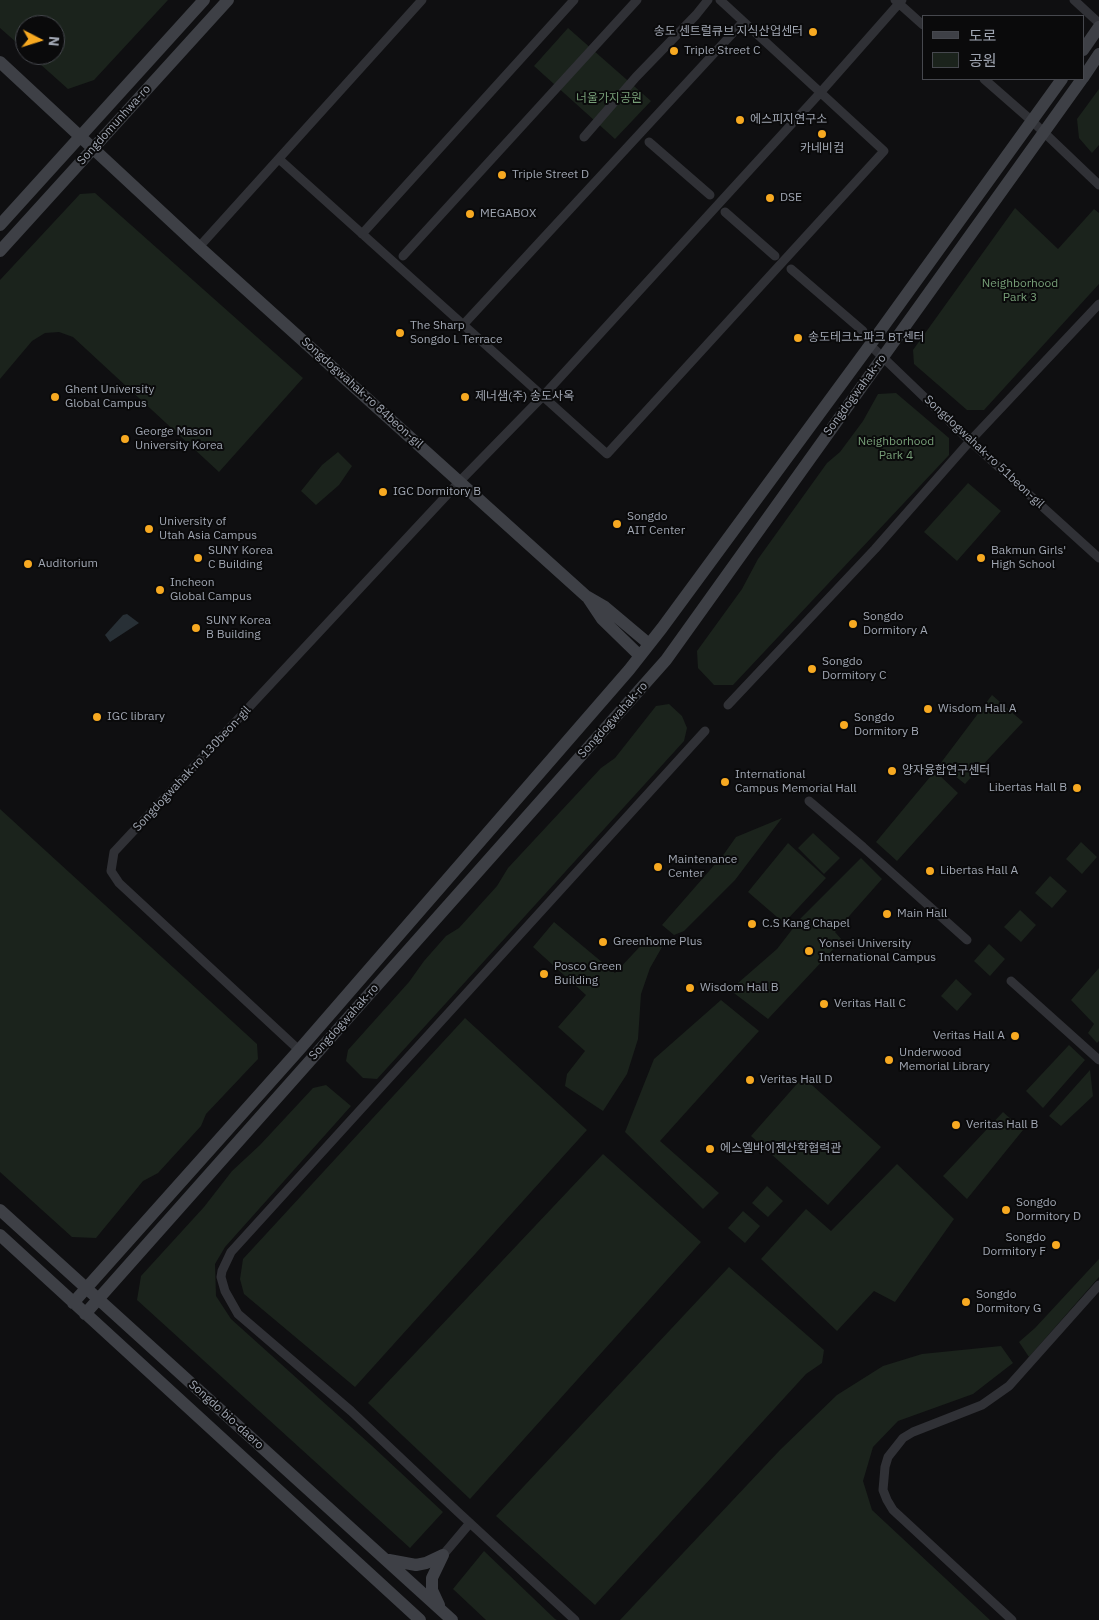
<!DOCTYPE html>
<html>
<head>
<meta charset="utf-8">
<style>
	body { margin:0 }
	#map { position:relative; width:1099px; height:1620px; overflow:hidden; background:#0f0f11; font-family:"IBM Plex Sans","Noto Sans KR",sans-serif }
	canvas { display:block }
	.legend { position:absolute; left:922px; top:15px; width:162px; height:65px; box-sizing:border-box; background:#0a0a0b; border:1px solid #46484e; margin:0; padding:6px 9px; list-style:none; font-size:15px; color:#a0a6b2 }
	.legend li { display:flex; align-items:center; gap:10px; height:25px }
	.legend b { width:25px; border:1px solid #46484e }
	.north { position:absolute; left:15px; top:15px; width:50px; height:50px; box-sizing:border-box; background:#0a0a0b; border:1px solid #46484e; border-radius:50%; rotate:95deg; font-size:14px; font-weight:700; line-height:20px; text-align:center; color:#a0a6b2 }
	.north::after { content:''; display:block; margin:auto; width:18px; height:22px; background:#f7a921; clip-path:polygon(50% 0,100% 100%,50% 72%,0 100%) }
</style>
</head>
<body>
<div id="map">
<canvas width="1099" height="1620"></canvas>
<ul class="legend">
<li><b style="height:6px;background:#3e4046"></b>도로</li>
<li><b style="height:14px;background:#1b231c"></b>공원</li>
</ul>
<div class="north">N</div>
</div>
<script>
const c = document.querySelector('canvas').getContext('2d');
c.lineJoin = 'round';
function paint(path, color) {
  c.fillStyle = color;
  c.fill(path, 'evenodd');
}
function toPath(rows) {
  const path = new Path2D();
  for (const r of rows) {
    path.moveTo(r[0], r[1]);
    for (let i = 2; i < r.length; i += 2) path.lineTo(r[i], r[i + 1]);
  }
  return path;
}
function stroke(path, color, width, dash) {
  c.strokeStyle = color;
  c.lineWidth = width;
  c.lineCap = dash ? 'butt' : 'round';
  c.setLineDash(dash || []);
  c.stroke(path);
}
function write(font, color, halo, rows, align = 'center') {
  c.font = font + ' "IBM Plex Sans","Noto Sans KR",sans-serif';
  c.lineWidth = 4;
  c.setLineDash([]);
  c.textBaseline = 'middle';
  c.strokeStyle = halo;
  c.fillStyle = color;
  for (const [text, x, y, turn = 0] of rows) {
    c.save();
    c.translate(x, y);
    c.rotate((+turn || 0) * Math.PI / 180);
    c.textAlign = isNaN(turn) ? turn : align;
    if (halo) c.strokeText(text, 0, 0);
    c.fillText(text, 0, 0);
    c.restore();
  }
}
paint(toPath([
	[0,0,168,0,94,80,68,89,30,55,55,55,55,25,25,25,25,50,0,28],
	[568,28,651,101,615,139,534,66],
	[1099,89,1099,145,1092,153,1079,138,1077,119],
	[95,193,303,378,219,472,73,337,59,332,45,333,32,341,0,379,0,280,80,194],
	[1015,208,1058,249,1094,209,1099,213,1099,284,984,410,967,410,914,364,913,350],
	[896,393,949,438,949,455,733,685,714,685,698,668,697,651,742,589,758,559,827,463,840,452,863,421,878,394],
	[338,452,352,466,339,485,316,505,301,491,322,465],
	[968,483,1001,511,957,561,924,532],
	[992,695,1023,722,965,784,940,764],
	[669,704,682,716,687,728,684,741,377,1079,363,1078,346,1061,348,1050,409,982,424,961,446,936,459,928,497,886,508,868,601,768,615,758,656,706],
	[935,771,958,793,897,861,876,842],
	[0,809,257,1044,258,1059,206,1114,201,1126,158,1173,143,1181,96,1238,72,1237,0,1172],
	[782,818,735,880,684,931,674,935,662,925,724,854,736,837],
	[813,833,840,858,824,874,798,848],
	[1081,842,1097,857,1082,874,1066,859],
	[788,843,826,878,784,923,748,892],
	[861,858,882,879,835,932,842,940,768,1019,730,990,777,949,801,918],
	[1050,876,1067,891,1052,908,1035,893],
	[1020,910,1036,925,1021,942,1004,927],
	[554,922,615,973,650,936,662,947,650,968,641,994,638,1039,627,1074,603,1111,565,1086,567,1074,585,1051,558,1027,586,995,533,947],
	[989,944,1005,959,990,976,974,961],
	[1099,968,1099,1041,1097,1043,1088,1033,1094,1024,1071,1000],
	[956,979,972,994,957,1011,941,996],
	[721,1000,759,1031,660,1141,719,1193,703,1209,625,1132,654,1059],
	[465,1018,587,1130,355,1387,244,1294,240,1279,243,1259],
	[1069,1045,1085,1060,1043,1108,1026,1091],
	[1090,1070,1093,1096,1061,1126,1049,1116],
	[803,1077,881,1147,828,1205,751,1136],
	[326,1085,351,1106,225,1247,215,1264,216,1296,231,1319,371,1445,443,1512,410,1548,137,1300,141,1276,204,1207,232,1171,260,1145,313,1088],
	[1003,1112,1023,1130,967,1199,943,1176],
	[603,1154,701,1242,470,1499,368,1403],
	[897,1164,954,1219,895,1302,874,1291,837,1331,761,1259,806,1209,831,1231],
	[767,1186,783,1201,768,1217,752,1203],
	[743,1211,760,1226,745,1243,728,1228],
	[1099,1259,1099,1277,1029,1357,1019,1342,1035,1328],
	[729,1267,824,1350,822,1363,806,1374,595,1605,496,1516],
	[1001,1346,1013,1363,973,1394,898,1421,873,1447,863,1481,872,1510,990,1620,620,1620,780,1450,837,1395,883,1366,922,1354],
	[484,1551,555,1619,557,1620,486,1620,453,1589]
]), '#1b231c');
paint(toPath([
	[127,614,139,623,110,642,105,635,123,615]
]), '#283036');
stroke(toPath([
	[895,0,923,25],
	[1074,0,1099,23],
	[984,79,1032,121,1099,185],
	[584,137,636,77,696,15,708,0],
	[649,142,710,195],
	[279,159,607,454,884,151,720,0],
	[725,212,775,256],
	[362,234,574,0],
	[199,247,422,0],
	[403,256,637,0],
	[791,269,863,331],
	[463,325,743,22],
	[870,345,970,441,1099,558],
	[728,705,875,549,970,441,1099,304],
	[809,801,863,847,967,940],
	[1011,981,1099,1060],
	[299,1050,119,883,111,871,114,852,460,481,543,396,820,93,902,0],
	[443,1555,470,1523],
	[575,1620,458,1512,351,1411,238,1314,225,1291,221,1277,222,1271,231,1252,705,731],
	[1012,1620,893,1510,887,1500,883,1490,885,1467,888,1457,903,1438,913,1432,982,1405,1009,1386,1099,1285]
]), '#303136', 9);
stroke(toPath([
	[1083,50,1099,27],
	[0,62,199,247,586,596,605,607,649,644],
	[1083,78,1099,54],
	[0,225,204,0],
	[0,251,228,0],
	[588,598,602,619,640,656],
	[0,1210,452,1620],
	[0,1235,420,1620],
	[73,1303,299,1050,629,670,662,628,870,345,1062,79],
	[85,1314,666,660,1082,79],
	[389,1560,416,1565,426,1563,443,1555],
	[439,1605,432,1590,432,1578,443,1555]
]), '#3e4046', 12);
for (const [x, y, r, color] of [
	[813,32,5,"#f7a921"],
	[674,51,5,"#f7a921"],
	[740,120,5,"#f7a921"],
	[822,134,5,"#f7a921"],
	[502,175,5,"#f7a921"],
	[770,198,5,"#f7a921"],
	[470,214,5,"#f7a921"],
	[400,333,5,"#f7a921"],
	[798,338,5,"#f7a921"],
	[55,397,5,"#f7a921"],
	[465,397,5,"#f7a921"],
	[125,439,5,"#f7a921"],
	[383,492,5,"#f7a921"],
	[617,524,5,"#f7a921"],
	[149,529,5,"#f7a921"],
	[198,558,5,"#f7a921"],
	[981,558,5,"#f7a921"],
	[28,564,5,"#f7a921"],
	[160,590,5,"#f7a921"],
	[853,624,5,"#f7a921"],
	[196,628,5,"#f7a921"],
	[812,669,5,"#f7a921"],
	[928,709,5,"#f7a921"],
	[97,717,5,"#f7a921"],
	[844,725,5,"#f7a921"],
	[892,771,5,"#f7a921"],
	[725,782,5,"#f7a921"],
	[1077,788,5,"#f7a921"],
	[658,867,5,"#f7a921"],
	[930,871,5,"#f7a921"],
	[887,914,5,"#f7a921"],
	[752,924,5,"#f7a921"],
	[603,942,5,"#f7a921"],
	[809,951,5,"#f7a921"],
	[544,974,5,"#f7a921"],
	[690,988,5,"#f7a921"],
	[824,1004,5,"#f7a921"],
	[1015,1036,5,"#f7a921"],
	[889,1060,5,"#f7a921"],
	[750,1080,5,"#f7a921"],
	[956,1125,5,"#f7a921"],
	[710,1149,5,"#f7a921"],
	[1006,1210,5,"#f7a921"],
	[1056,1245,5,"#f7a921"],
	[966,1302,5,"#f7a921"]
]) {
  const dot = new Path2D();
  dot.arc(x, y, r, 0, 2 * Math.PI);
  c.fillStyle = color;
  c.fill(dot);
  stroke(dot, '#0a0a0b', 2);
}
write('12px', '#a0a6b2', '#0a0a0b', [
	["송도 센트럴큐브 지식산업센터",803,32,"right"],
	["Triple Street C",684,51],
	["에스피지연구소",750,120],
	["카네비컴",822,149,"center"],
	["Triple Street D",512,175],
	["DSE",780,198],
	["MEGABOX",480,214],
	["The Sharp",410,326],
	["Songdo L Terrace",410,340],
	["송도테크노파크 BT센터",808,338],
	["Ghent University",65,390],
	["Global Campus",65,404],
	["제너샘(주) 송도사옥",475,397],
	["George Mason",135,432],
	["University Korea",135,446],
	["IGC Dormitory B",393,492],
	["Songdo",627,517],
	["AIT Center",627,531],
	["University of",159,522],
	["Utah Asia Campus",159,536],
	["SUNY Korea",208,551],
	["C Building",208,565],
	["Bakmun Girls'",991,551],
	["High School",991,565],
	["Auditorium",38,564],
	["Incheon",170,583],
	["Global Campus",170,597],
	["Songdo",863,617],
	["Dormitory A",863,631],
	["SUNY Korea",206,621],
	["B Building",206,635],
	["Songdo",822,662],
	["Dormitory C",822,676],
	["Wisdom Hall A",938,709],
	["IGC library",107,717],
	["Songdo",854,718],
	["Dormitory B",854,732],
	["양자융합연구센터",902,771],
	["International",735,775],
	["Campus Memorial Hall",735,789],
	["Libertas Hall B",1067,788,"right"],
	["Maintenance",668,860],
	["Center",668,874],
	["Libertas Hall A",940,871],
	["Main Hall",897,914],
	["C.S Kang Chapel",762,924],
	["Greenhome Plus",613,942],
	["Yonsei University",819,944],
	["International Campus",819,958],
	["Posco Green",554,967],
	["Building",554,981],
	["Wisdom Hall B",700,988],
	["Veritas Hall C",834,1004],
	["Veritas Hall A",1005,1036,"right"],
	["Underwood",899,1053],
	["Memorial Library",899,1067],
	["Veritas Hall D",760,1080],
	["Veritas Hall B",966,1125],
	["에스엘바이젠산학협력관",720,1149],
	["Songdo",1016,1203],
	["Dormitory D",1016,1217],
	["Songdo",1046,1238,"right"],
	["Dormitory F",1046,1252,"right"],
	["Songdo",976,1295],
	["Dormitory G",976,1309]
], 'left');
write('12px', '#769e77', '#0a0a0b', [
	["너울가지공원",609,99],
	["Neighborhood",1020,284],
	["Park 3",1020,298],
	["Neighborhood",896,442],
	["Park 4",896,456]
]);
write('12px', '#a0a6b2', '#0a0a0b', [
	["Songdomunhwa-ro",114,125,-48],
	["Songdogwahak-ro 84beon-gil",362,393,42],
	["Songdogwahak-ro",855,395,-54],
	["Songdogwahak-ro 51beon-gil",984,452,43],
	["Songdogwahak-ro",613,720,-48],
	["Songdogwahak-ro 130beon-gil",192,769,-47],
	["Songdogwahak-ro",344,1022,-48],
	["Songdo bio-daero",226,1415,42]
]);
</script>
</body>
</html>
